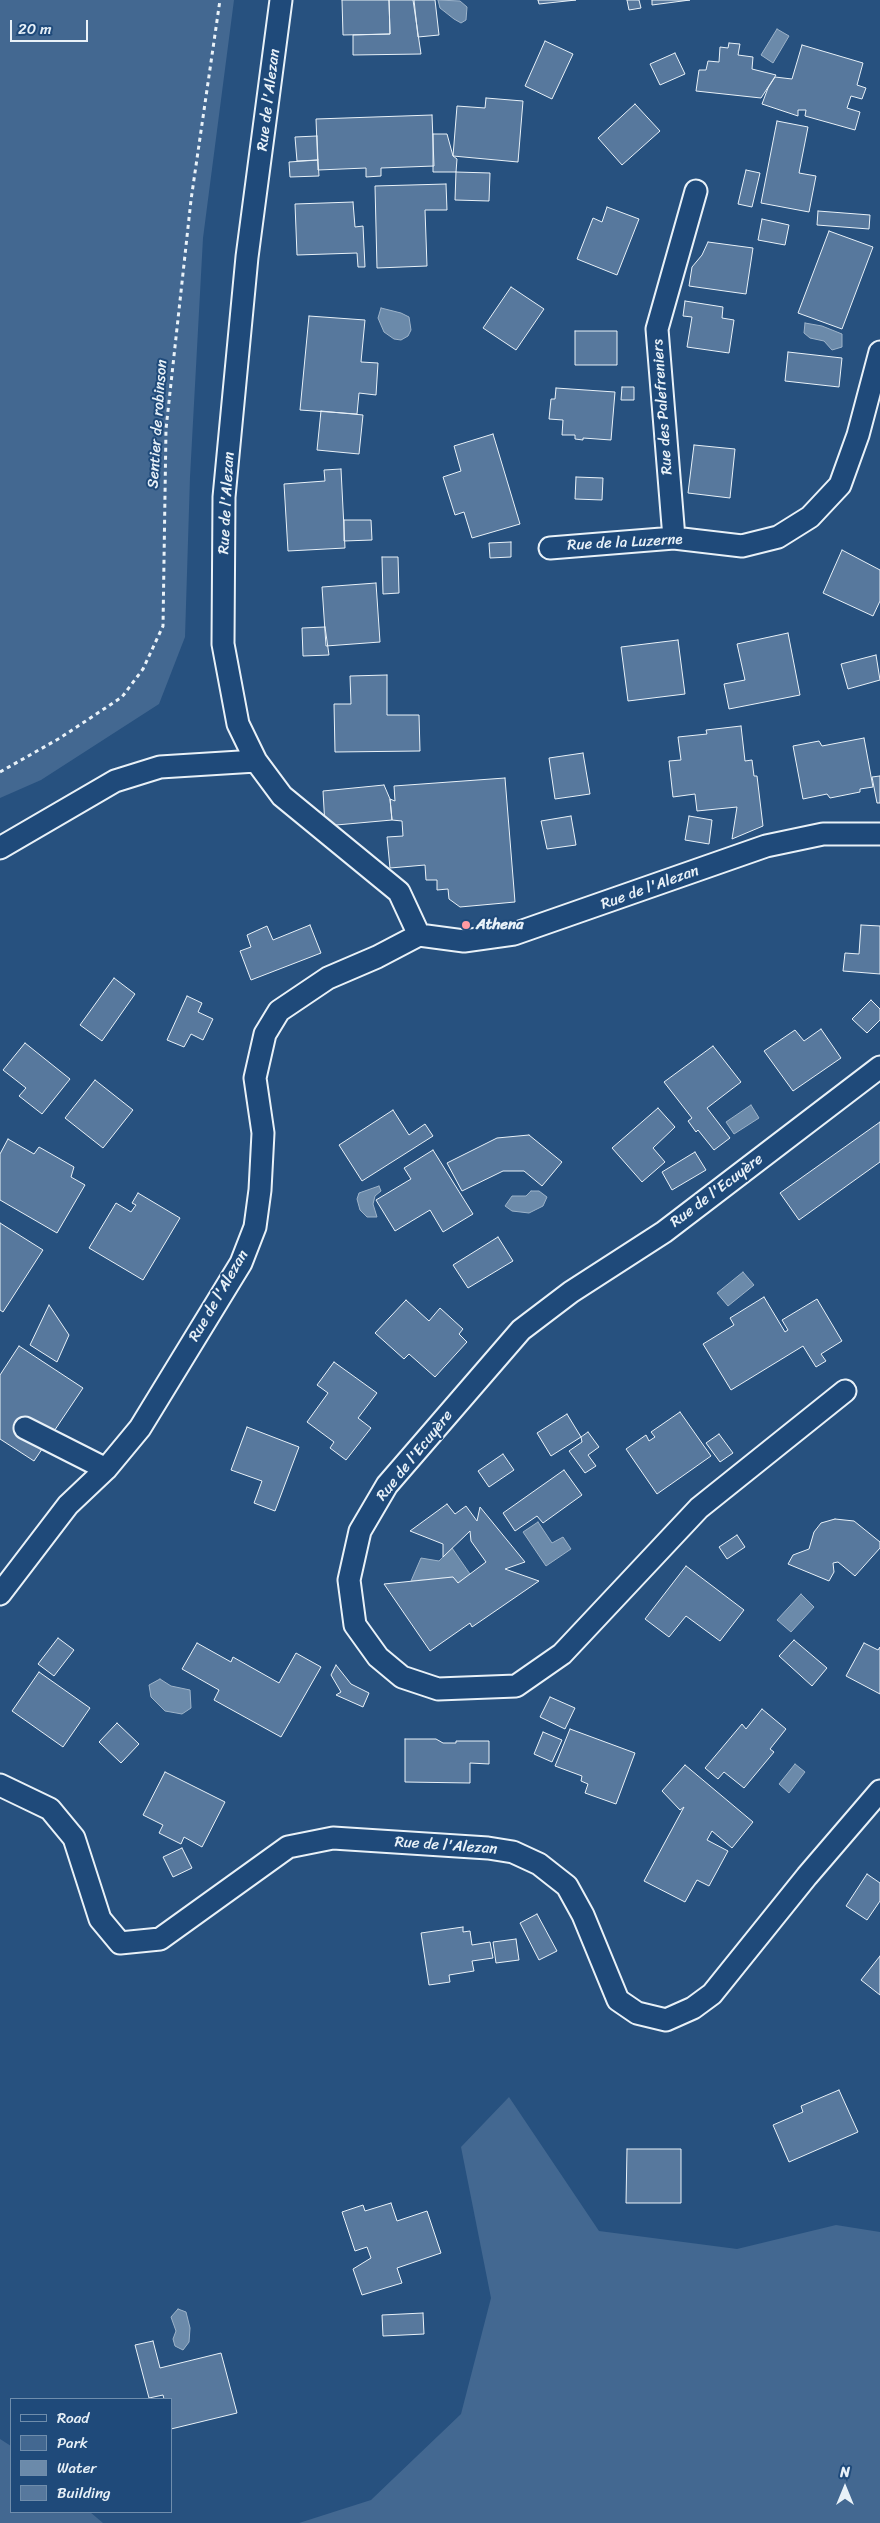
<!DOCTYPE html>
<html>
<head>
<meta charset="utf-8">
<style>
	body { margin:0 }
	#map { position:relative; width:880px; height:2523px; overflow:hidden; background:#27517f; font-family:Sriracha,sans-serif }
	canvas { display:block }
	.legend { position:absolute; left:10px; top:2398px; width:162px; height:115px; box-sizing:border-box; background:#1f4a7a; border:1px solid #6f8dac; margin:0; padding:6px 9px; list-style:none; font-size:15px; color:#e8f1f8 }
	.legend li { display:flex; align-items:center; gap:10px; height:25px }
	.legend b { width:25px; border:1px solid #6f8dac }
	.north { position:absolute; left:820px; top:2463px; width:50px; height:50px; -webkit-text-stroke:4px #1f4a7a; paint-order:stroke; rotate:0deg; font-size:14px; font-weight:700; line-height:20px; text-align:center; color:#e8f1f8 }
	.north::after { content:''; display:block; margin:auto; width:18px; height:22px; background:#e8f1f8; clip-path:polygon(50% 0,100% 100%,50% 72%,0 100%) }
	.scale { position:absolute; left:10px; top:20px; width:78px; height:22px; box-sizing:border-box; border:2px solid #e8f1f8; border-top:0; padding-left:6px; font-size:15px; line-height:18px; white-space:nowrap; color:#e8f1f8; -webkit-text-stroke:4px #1f4a7a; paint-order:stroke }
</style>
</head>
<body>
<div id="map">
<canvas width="880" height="2523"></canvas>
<ul class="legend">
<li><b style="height:6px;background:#1f4a7a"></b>Road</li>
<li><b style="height:14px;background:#436891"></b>Park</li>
<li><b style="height:14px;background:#6b8aaa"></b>Water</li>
<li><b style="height:14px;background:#57789d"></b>Building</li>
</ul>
<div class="north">N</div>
<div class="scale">20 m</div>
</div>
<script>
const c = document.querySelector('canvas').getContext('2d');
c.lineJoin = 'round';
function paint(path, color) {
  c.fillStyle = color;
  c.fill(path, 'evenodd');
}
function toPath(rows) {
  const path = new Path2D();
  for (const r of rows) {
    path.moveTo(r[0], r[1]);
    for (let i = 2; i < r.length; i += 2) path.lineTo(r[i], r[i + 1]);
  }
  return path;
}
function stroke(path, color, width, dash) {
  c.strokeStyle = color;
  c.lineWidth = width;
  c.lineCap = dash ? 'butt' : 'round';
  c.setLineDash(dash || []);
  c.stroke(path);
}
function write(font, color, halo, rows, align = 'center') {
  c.font = font + ' Sriracha,sans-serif';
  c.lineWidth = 4;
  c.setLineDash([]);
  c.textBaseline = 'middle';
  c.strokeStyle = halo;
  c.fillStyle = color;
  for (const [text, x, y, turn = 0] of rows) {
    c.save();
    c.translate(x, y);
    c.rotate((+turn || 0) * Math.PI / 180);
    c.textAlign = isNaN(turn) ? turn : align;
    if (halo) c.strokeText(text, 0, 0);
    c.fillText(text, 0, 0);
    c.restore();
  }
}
paint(toPath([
	[0,0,234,0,203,238,190,477,185,637,159,704,41,780,0,798],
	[509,2097,599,2231,737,2249,836,2225,880,2232,880,2523,299,2523,371,2500,461,2414,491,2298,461,2147],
	[0,2439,11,2446,11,2512,90,2512,103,2523,0,2523]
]), '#436891');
const water = toPath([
	[438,0,460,1,467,7,466,20,461,23,454,19,440,8,438,0],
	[777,29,789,36,773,63,761,55,777,29],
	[381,308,401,313,409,317,411,330,408,336,401,340,394,339,384,332,378,318,381,308],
	[805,323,822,326,842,334,842,347,832,350,824,341,810,338,804,333,805,323],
	[751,1105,759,1118,734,1134,726,1122,751,1105],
	[379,1186,381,1191,375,1196,373,1204,377,1217,367,1217,360,1210,357,1199,359,1193,379,1186],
	[531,1191,539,1191,547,1197,543,1206,529,1213,512,1211,505,1206,512,1196,526,1196,531,1191],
	[743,1272,754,1285,728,1306,717,1293,743,1272],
	[538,1522,552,1543,563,1537,571,1549,546,1566,523,1532,538,1522],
	[452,1548,470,1574,458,1583,453,1577,411,1581,421,1558,439,1561,452,1548],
	[801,1594,814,1607,791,1632,777,1620,801,1594],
	[160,1679,171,1686,190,1690,191,1708,182,1714,165,1711,151,1697,149,1685,160,1679],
	[795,1764,805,1772,789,1793,779,1784,795,1764],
	[178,2309,186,2312,190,2328,189,2342,183,2350,175,2346,173,2339,176,2331,171,2317,178,2309]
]);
paint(water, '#6b8aaa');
stroke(water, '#9db3c9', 1);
const building = toPath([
	[342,0,389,0,390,34,343,35,342,0],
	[389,0,413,0,421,54,353,55,353,35,390,34,389,0],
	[414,0,435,0,439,35,418,37,414,0],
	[538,0,576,0,539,4,538,0],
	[627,0,639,0,641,8,629,10,627,0],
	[652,0,690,0,652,5,652,0],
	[545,41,573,54,552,99,525,86,545,41],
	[729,43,740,44,738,55,753,57,752,69,776,75,761,98,696,91,699,70,706,70,708,61,719,62,720,47,728,48,729,43],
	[802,45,863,63,857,85,866,88,862,99,851,96,847,108,860,112,855,130,805,116,806,110,798,110,798,116,762,104,768,88,775,77,792,79,802,45],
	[675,53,685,74,660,85,650,64,675,53],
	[486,98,523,101,518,162,453,156,457,106,485,108,486,98],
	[635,104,660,131,622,165,598,138,635,104],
	[432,115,434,166,381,168,381,176,366,177,366,168,318,170,316,119,432,115],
	[777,121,808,127,799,173,816,176,809,212,761,203,777,121],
	[433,134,447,134,453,156,457,159,456,172,433,172,433,134],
	[317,136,318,160,297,161,295,137,317,136],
	[318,160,319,176,290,177,289,162,318,160],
	[746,170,760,173,752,207,738,204,746,170],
	[456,172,490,173,489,201,455,200,456,172],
	[446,184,447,210,425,210,427,266,377,268,375,186,446,184],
	[353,202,355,227,363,226,365,267,358,267,357,253,297,255,295,204,353,202],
	[607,207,639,219,617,275,577,259,593,218,602,222,607,207],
	[818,211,870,215,869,229,817,225,818,211],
	[762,219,789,225,785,245,758,240,762,219],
	[829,231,873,247,842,329,798,313,829,231],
	[708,242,753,248,746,294,689,286,692,267,702,255,708,242],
	[511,287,544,309,516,350,483,328,511,287],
	[685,301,723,307,722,318,734,320,729,353,687,347,692,317,683,316,685,301],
	[309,316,365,320,361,362,378,363,376,395,359,393,357,414,300,410,309,316],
	[575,331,617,331,617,365,575,365,575,331],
	[788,352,842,358,839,387,785,381,788,352],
	[622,387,634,387,634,400,621,400,622,387],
	[556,388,615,392,611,440,583,438,583,440,575,439,575,435,562,435,563,420,549,419,551,399,555,399,556,388],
	[321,411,363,415,359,454,317,450,321,411],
	[493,434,520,524,472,538,464,512,455,515,443,477,461,471,454,446,493,434],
	[694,445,735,449,730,498,688,493,694,445],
	[341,469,345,548,288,551,284,484,325,481,324,470,341,469],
	[576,477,603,478,602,500,575,499,576,477],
	[344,520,371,520,372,540,344,541,344,520],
	[511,542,511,557,490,558,489,543,511,542],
	[842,550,880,570,880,601,873,616,823,593,842,550],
	[382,557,398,557,399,593,383,594,382,557],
	[376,583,380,642,326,646,322,587,376,583],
	[325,627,329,655,303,656,302,628,325,627],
	[788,633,800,695,729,709,724,684,745,680,737,644,788,633],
	[678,640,685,694,628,701,621,647,678,640],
	[876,655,880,680,848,689,841,664,876,655],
	[387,675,387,715,419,715,420,751,335,752,334,704,351,704,350,676,387,675],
	[741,726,745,761,752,760,754,776,757,776,763,826,732,839,737,807,697,811,695,794,673,797,669,761,681,760,678,737,707,734,706,730,741,726],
	[864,738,873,787,860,789,860,792,830,798,827,794,803,799,793,746,819,741,822,746,864,738],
	[583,753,590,794,555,799,549,758,583,753],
	[880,776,880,803,877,803,872,777,880,776],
	[505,778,515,902,460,907,449,899,448,889,437,890,437,880,426,880,425,865,390,868,387,837,403,836,402,821,392,820,390,799,395,801,394,786,505,778],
	[384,785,390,799,392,820,325,826,323,791,384,785],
	[571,816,576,845,547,849,541,821,571,816],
	[689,816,712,820,709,844,685,840,689,816],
	[310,925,321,953,251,980,240,951,251,947,247,935,267,926,273,940,310,925],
	[861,925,880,926,880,974,843,971,845,953,859,954,861,925],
	[114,978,135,994,102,1041,80,1025,114,978],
	[187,996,202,1003,198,1012,213,1019,203,1040,191,1034,184,1047,167,1040,187,996],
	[871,1000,880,1009,880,1020,867,1033,852,1019,871,1000],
	[821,1029,841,1058,793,1091,764,1051,795,1030,804,1041,821,1029],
	[25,1043,70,1079,42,1114,19,1096,26,1088,3,1070,25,1043],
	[713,1046,741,1082,707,1108,730,1138,714,1150,698,1130,696,1132,688,1121,692,1118,664,1082,713,1046],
	[95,1080,133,1110,103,1148,65,1118,95,1080],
	[658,1108,675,1127,653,1148,665,1162,642,1182,612,1148,658,1108],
	[393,1110,409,1135,425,1124,433,1136,362,1181,339,1145,393,1110],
	[880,1122,880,1162,799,1220,780,1193,880,1122],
	[529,1135,562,1162,542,1186,524,1171,503,1171,462,1191,447,1163,497,1138,529,1135],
	[8,1139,34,1154,39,1147,74,1167,71,1177,85,1185,57,1233,0,1200,0,1154,8,1139],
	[433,1150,473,1214,443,1232,430,1210,395,1231,376,1200,411,1179,404,1168,433,1150],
	[695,1152,706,1170,672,1190,662,1172,695,1152],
	[138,1193,180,1218,143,1280,89,1248,116,1203,131,1212,136,1205,132,1203,138,1193],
	[0,1223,43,1250,3,1312,0,1310,0,1223],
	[498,1237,513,1261,468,1288,453,1265,498,1237],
	[764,1297,785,1332,788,1330,782,1320,817,1299,842,1341,821,1354,826,1361,816,1367,803,1346,731,1390,703,1344,734,1325,730,1318,764,1297],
	[406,1300,429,1321,440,1308,463,1329,459,1334,467,1342,435,1377,409,1354,404,1359,375,1333,406,1300],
	[49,1305,69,1335,57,1362,30,1345,49,1305],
	[19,1346,83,1388,34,1461,0,1439,0,1375,19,1346],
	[334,1362,377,1393,358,1418,371,1428,346,1460,330,1448,334,1442,307,1422,328,1393,317,1385,334,1362],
	[680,1412,711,1456,657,1494,626,1449,646,1435,649,1441,655,1437,651,1432,680,1412],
	[567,1414,581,1437,551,1456,537,1433,567,1414],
	[247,1427,299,1447,275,1511,254,1503,262,1481,231,1470,247,1427],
	[588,1432,599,1447,588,1455,596,1466,585,1473,569,1451,582,1442,581,1437,588,1432],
	[719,1434,733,1453,720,1462,706,1443,719,1434],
	[503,1454,514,1470,489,1487,478,1471,503,1454],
	[564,1470,582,1495,543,1523,537,1516,515,1531,503,1513,564,1470],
	[447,1504,455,1514,466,1506,477,1521,480,1507,525,1562,505,1569,539,1581,472,1627,470,1623,430,1651,384,1584,453,1577,458,1583,486,1562,471,1541,470,1531,443,1557,443,1544,410,1531,447,1504],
	[835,1519,854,1521,880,1542,880,1548,855,1576,838,1562,833,1563,834,1572,829,1581,788,1564,793,1555,809,1549,814,1532,821,1523,835,1519],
	[737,1535,745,1547,727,1559,719,1547,737,1535],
	[686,1566,744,1610,720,1641,686,1616,669,1637,645,1619,686,1566],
	[58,1638,74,1650,54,1676,38,1664,58,1638],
	[794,1640,827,1668,812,1686,779,1656,794,1640],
	[197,1643,231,1662,233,1657,279,1683,296,1653,321,1667,281,1737,214,1700,219,1690,182,1669,197,1643],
	[864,1643,878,1650,880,1647,880,1694,846,1676,864,1643],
	[336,1665,351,1684,369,1693,363,1707,336,1695,341,1692,331,1675,336,1665],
	[39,1672,90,1708,63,1747,12,1711,39,1672],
	[550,1697,575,1708,565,1729,540,1717,550,1697],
	[762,1709,786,1729,770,1749,774,1752,744,1788,724,1772,718,1779,705,1768,742,1724,746,1729,762,1709],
	[117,1723,139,1744,121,1763,99,1742,117,1723],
	[570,1729,635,1753,616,1804,585,1793,588,1784,581,1781,582,1776,555,1766,570,1729],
	[543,1732,562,1740,552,1762,534,1754,543,1732],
	[405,1739,436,1739,443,1743,456,1743,456,1741,489,1741,489,1764,470,1763,470,1783,405,1782,405,1739],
	[685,1765,753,1822,732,1848,712,1831,707,1840,728,1851,709,1886,697,1880,685,1902,644,1881,684,1807,680,1810,662,1791,685,1765],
	[165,1772,225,1802,202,1847,184,1837,181,1844,159,1833,163,1825,143,1815,165,1772],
	[182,1848,192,1868,173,1877,163,1857,182,1848],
	[867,1874,880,1883,880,1901,867,1920,846,1906,867,1874],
	[537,1914,557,1951,539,1960,520,1923,537,1914],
	[463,1927,463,1932,470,1931,472,1945,490,1942,493,1958,472,1961,474,1971,449,1975,450,1982,429,1985,421,1933,463,1927],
	[516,1939,519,1960,496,1963,493,1942,516,1939],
	[880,1956,880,1995,861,1980,880,1956],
	[839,2090,858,2132,789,2162,773,2125,803,2112,801,2106,839,2090],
	[627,2149,681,2149,681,2203,626,2203,627,2149],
	[391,2203,397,2221,427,2211,441,2253,397,2268,402,2283,362,2295,353,2269,371,2258,367,2247,355,2251,342,2212,363,2205,365,2211,391,2203],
	[423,2313,424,2334,383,2336,382,2315,423,2313],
	[153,2341,160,2368,221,2353,237,2413,171,2429,171,2399,164,2399,163,2395,149,2398,135,2345,153,2341]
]);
paint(building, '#57789d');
stroke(building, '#e8f1f8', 1);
const minor = toPath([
	[281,0,247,257,224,497,223,644,238,724,256,761,282,796,399,892,419,935],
	[674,538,657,329,696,191],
	[550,548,674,538,742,546,778,537,810,517,840,485,858,435,880,352],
	[0,848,115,781,160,767,256,761],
	[845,1391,699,1508,562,1654,516,1686,438,1689,402,1677,378,1657,355,1625,349,1580,360,1531,387,1485,521,1330,571,1292,664,1232,880,1067],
	[25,1428,106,1469],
	[0,1594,68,1505,106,1469,140,1428,241,1263,255,1227,260,1190,263,1133,255,1078,265,1034,279,1011,328,978,377,957,419,935,464,941,514,934,766,846,823,834,880,834],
	[0,1785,50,1809,74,1838,100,1919,120,1943,160,1939,288,1847,333,1838,488,1848,513,1852,539,1864,567,1886,583,1915,618,2000,637,2013,666,2020,693,2008,712,1994,807,1876,880,1791]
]);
stroke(minor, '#e8f1f8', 25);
stroke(toPath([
	[0,772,60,738,122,697,143,669,163,626,166,429,191,200,220,0]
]), '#e8f1f8', 3, [4, 4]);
stroke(minor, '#1f4a7a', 21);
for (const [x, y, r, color] of [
	[466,925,5,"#ff9aa2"]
]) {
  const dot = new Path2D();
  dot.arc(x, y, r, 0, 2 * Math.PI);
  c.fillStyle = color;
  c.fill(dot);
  stroke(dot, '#1f4a7a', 2);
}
write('15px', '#e8f1f8', '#1f4a7a', [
	["Rue de l'Alezan",269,100,-83],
	["Rue des Palefreniers",663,407,-94],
	["Sentier de robinson",158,424,-86],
	["Rue de l'Alezan",227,503,-87],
	["Rue de la Luzerne",625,543,-3],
	["Rue de l'Alezan",650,888,-20],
	["Rue de l'Ecuyère",717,1191,-37],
	["Rue de l'Alezan",219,1296,-60],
	["Rue de l'Ecuyère",415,1456,-51],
	["Rue de l'Alezan",446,1846,4]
]);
write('bold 15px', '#e8f1f8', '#1f4a7a', [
	["Athena",476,925]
], 'left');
</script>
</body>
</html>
